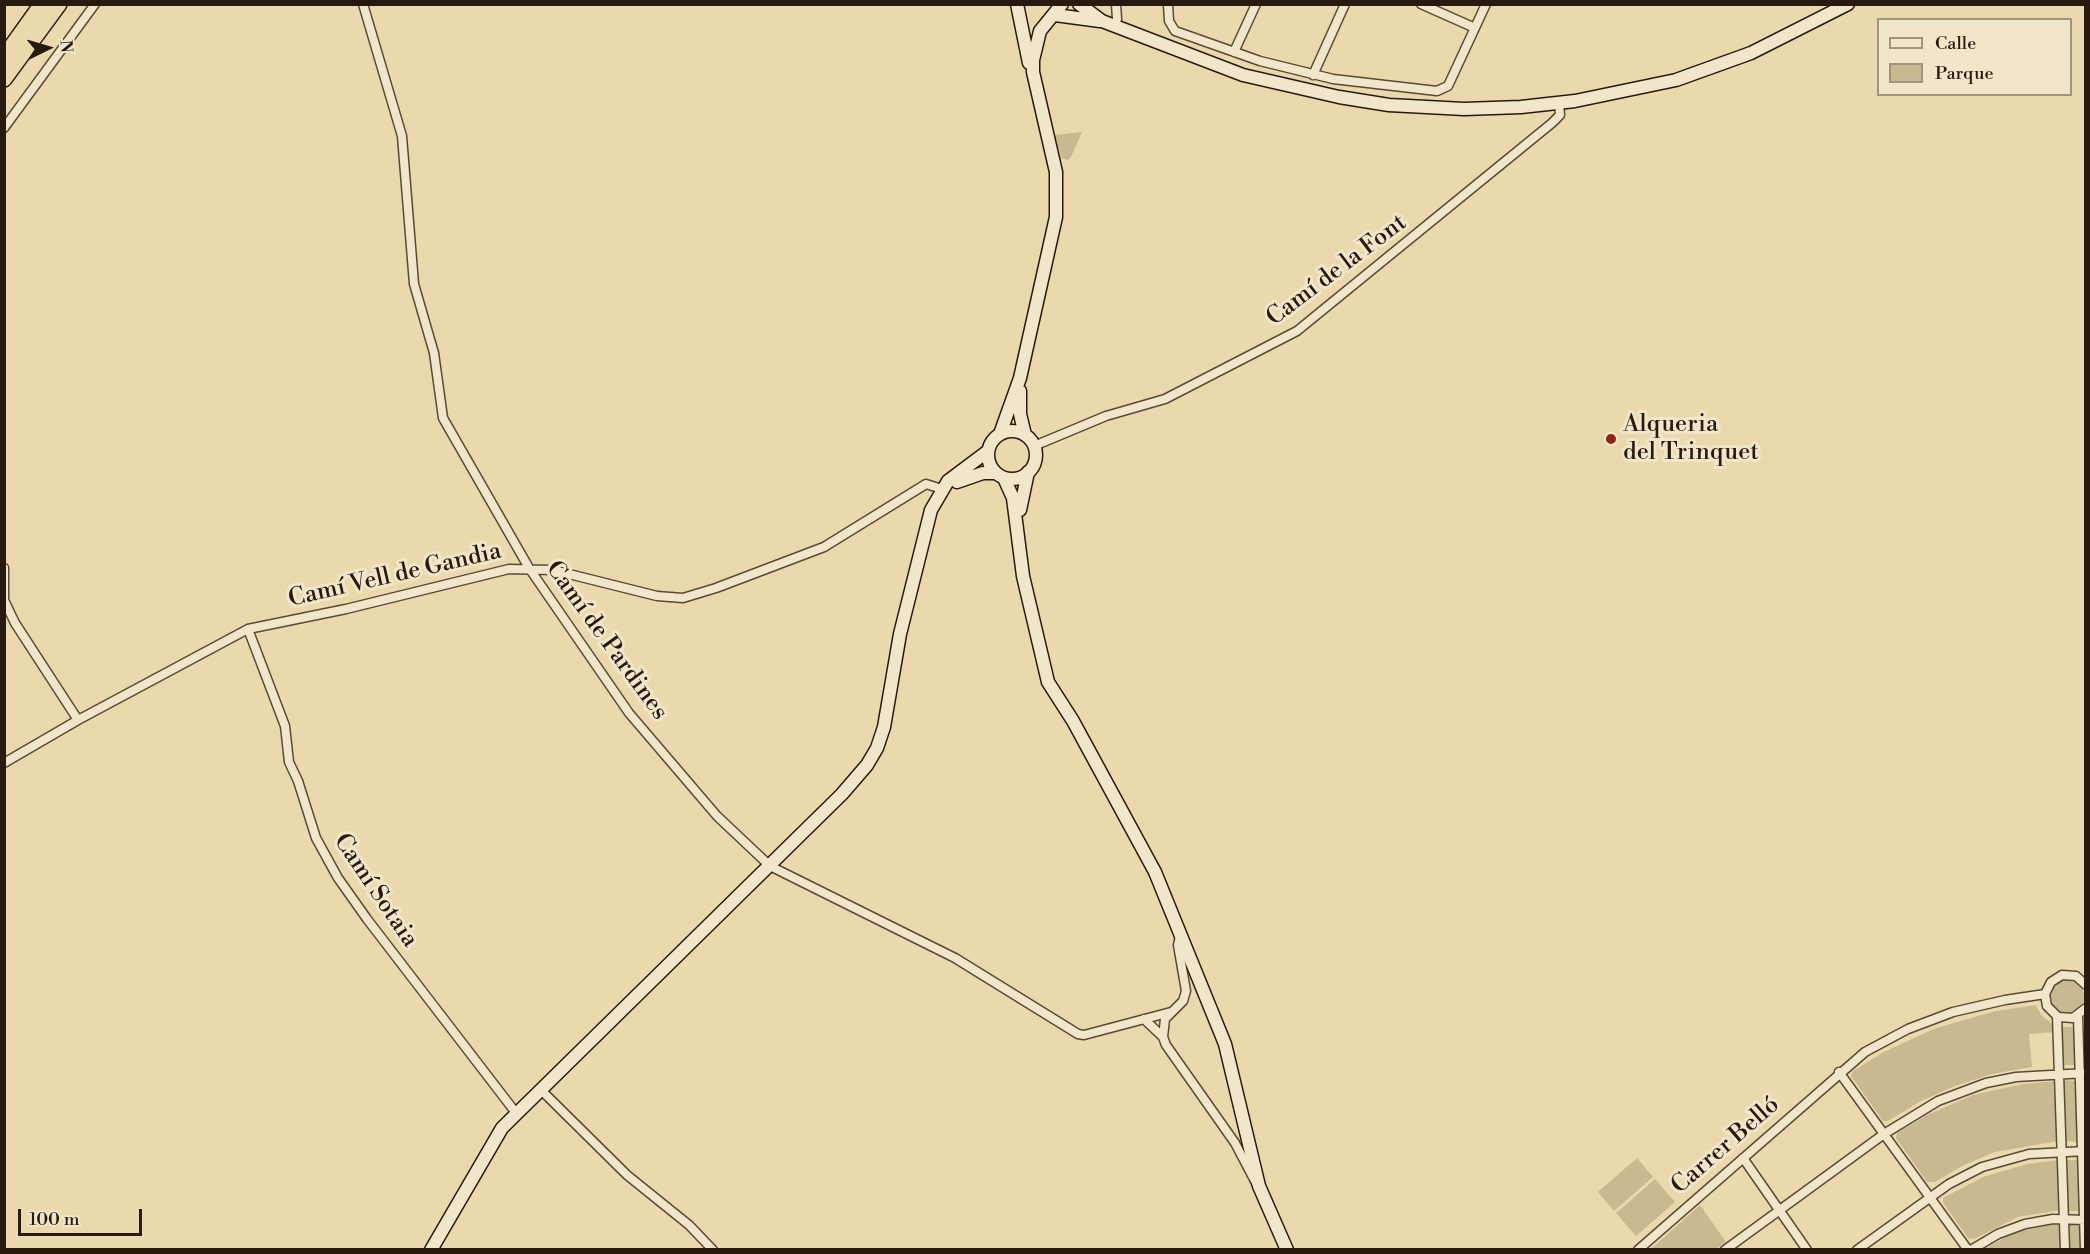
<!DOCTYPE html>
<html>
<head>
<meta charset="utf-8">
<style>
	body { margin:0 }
	#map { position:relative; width:2090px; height:1254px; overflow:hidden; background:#e9d9ac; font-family:"Libre Bodoni",serif }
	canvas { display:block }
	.frame { position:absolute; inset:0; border:6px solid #291a10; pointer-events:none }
	.legend { position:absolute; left:1877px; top:18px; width:195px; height:78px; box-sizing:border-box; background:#f1e6c9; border:2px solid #a1947f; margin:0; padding:8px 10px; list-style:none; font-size:18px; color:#291a10 }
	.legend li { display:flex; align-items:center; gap:12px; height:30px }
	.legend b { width:30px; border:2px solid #a1947f }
	.north { position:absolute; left:18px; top:18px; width:60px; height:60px; -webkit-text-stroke:4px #f1e6c9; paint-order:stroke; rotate:85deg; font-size:16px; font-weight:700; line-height:24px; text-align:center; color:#291a10 }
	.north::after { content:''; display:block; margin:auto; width:21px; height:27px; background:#291a10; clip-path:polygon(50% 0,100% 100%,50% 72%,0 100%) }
	.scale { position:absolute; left:18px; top:1209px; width:124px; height:27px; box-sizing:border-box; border:3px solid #291a10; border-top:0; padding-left:8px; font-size:18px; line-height:21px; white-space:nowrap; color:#291a10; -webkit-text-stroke:4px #f1e6c9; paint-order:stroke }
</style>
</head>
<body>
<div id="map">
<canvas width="2090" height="1254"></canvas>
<div class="frame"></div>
<ul class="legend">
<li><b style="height:8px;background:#f1e6c9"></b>Calle</li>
<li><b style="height:16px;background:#c8b991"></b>Parque</li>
</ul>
<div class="north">N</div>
<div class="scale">100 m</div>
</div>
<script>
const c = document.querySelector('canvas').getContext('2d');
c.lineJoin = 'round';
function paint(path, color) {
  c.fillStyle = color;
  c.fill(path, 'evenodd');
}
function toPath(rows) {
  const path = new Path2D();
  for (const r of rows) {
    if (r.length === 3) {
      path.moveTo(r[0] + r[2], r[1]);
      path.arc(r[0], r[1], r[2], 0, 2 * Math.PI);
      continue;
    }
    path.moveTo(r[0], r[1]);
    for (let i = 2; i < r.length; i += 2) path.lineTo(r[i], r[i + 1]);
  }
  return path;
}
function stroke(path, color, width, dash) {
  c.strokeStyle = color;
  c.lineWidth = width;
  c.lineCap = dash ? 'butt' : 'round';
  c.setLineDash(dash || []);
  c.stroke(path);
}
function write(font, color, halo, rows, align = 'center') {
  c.font = font + ' "Libre Bodoni",serif';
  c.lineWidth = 6;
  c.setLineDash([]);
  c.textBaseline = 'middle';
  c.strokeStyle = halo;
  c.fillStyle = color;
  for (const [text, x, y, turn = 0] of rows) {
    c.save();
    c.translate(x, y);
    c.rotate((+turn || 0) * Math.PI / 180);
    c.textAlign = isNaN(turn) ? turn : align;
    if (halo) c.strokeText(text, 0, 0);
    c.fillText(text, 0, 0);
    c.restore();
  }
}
paint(toPath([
	[1082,132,1071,157,1068,160,1061,158,1055,135],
	[2067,997,17],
	[2036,1005,2041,1015,2055,1026,2056,1032,2029,1034,2032,1067,1992,1074,1955,1086,1921,1101,1888,1121,1883,1121,1851,1076,1853,1071,1884,1052,1936,1028,1996,1011],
	[2060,1027,2076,1027,2077,1065,2061,1065],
	[2061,1080,2078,1081,2080,1142,2063,1141],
	[2057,1081,2058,1141,1995,1152,1964,1165,1935,1182,1927,1182,1896,1138,1897,1133,1927,1115,1973,1095,2023,1084],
	[1637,1158,1653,1177,1614,1211,1598,1192],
	[2059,1160,2061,1210,2018,1217,1974,1239,1968,1238,1943,1203,1943,1198,1983,1177,2027,1164],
	[2064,1160,2081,1160,2082,1211,2065,1211],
	[1655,1179,1675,1202,1636,1236,1616,1213],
	[1700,1205,1726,1242,1716,1249,1651,1249],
	[2061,1223,2062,1249,1983,1250,2014,1232],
	[2065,1223,2082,1224,2083,1249,2066,1249]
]), '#c8b991');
const street = toPath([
	[363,4,402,136,414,284,434,353,443,418,529,568,629,713,717,816,770,866,955,958,1078,1034,1084,1035,1171,1012],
	[1116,4,1117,19],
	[1168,4,1169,21,1175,31,1260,61,1333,79,1437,91,1448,86,1486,4],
	[1421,4,1475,28],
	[1234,52,1256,4],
	[1313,75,1345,4],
	[4,128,95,4],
	[1034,446,1106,416,1165,399,1297,331,1552,123,1560,115,1559,103],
	[4,568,4,600],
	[4,600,15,623,78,720],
	[248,629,285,726,289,762,298,781,316,838,338,878,367,919,516,1113],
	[4,763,78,720,248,629,346,609,509,569,553,570,657,596,683,598,716,588,824,547,926,484,942,489],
	[1180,936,1178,945,1186,991,1183,1001,1165,1019,1163,1037,1166,1045,1235,1143,1256,1183],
	[2086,985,2076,976,2062,975,2051,982,2045,994,2047,1006,2058,1017,2073,1018,2086,1008],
	[2057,1016,2065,1250],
	[2078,1016,2085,1250],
	[1144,1019,1163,1037],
	[1839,1072,1968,1250],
	[540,1089,627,1175,689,1225,713,1250],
	[1743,1158,1807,1250],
	[1638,1250,1865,1052,1908,1029,1953,1012,2005,1000,2045,994],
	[1725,1250,1884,1134,1938,1101,1986,1083,2016,1077,2086,1073],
	[1857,1250,1949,1184,1982,1167,2029,1154,2086,1151],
	[1971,1250,1998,1234,2025,1224,2053,1219,2086,1220]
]);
const secondary = toPath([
	[1017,4,1029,63],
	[1079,4,1102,21,1243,75,1339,97,1389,105,1464,109,1521,107,1575,101,1676,80,1751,53,1848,4],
	[1055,15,1100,21],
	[1020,391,1020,414,1025,435],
	[1012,455,24],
	[1000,434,1020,378,1056,217,1056,172,1033,72,1033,60,1040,31,1062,4],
	[1004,478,1013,498,1023,576,1048,682,1073,721,1155,872,1225,1044,1259,1186,1287,1250],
	[957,482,983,473,996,473],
	[1020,510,1028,472],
	[431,1250,502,1128,842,794,867,765,877,748,884,727,900,634,931,510,948,481,988,451]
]);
const highway = toPath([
	[4,57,42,4],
	[4,79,59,4]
]);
stroke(street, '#594a37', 11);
stroke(secondary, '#291a10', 15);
stroke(highway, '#291a10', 18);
stroke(street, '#f1e6c9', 8);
stroke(secondary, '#f1e6c9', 12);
stroke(highway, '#e9d9ac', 15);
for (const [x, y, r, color] of [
	[1611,439,6,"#8f2418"]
]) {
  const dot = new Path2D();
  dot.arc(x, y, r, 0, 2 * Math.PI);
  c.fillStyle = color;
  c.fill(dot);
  stroke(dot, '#f1e6c9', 2);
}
write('24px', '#291a10', '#f1e6c9', [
	["Camí de la Font",1337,271,-37],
	["Camí Vell de Gandia",395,576,-13],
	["Camí de Pardines",606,641,54],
	["Camí Sotaia",375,891,56],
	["Carrer Belló",1726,1146,-41]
]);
write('24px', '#291a10', '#f1e6c9', [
	["Alqueria",1623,425],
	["del Trinquet",1623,453]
], 'left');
</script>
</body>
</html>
